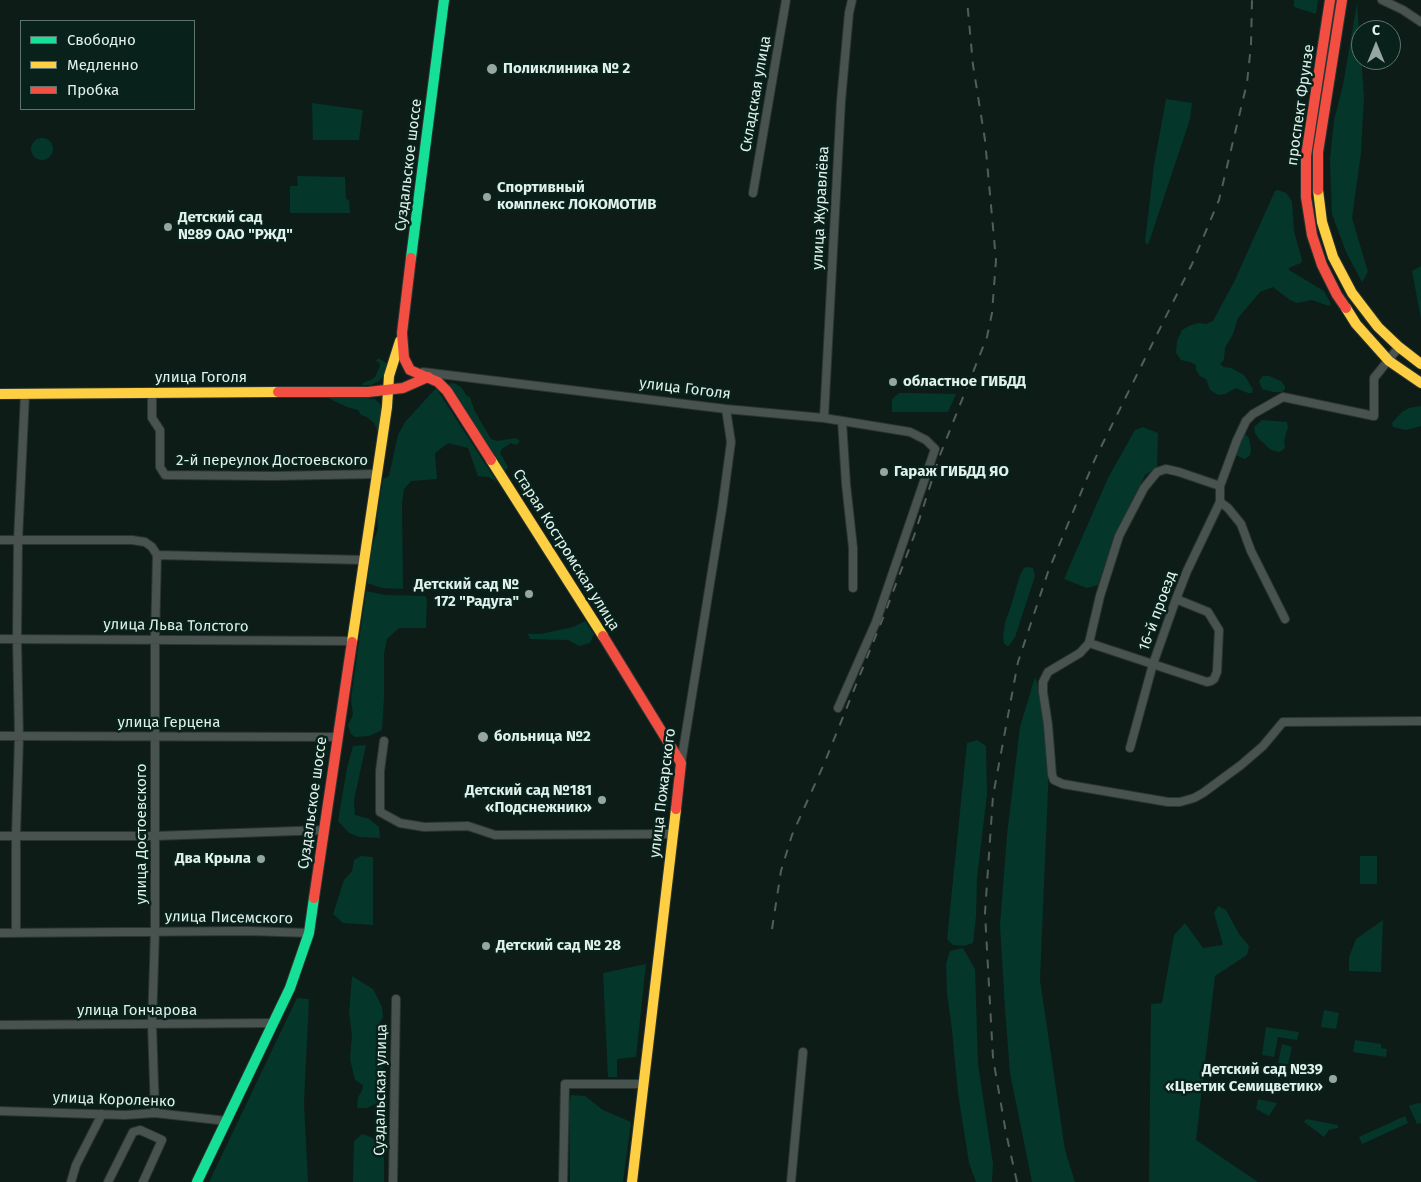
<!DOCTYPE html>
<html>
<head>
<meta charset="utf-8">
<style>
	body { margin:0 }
	#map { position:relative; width:1421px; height:1182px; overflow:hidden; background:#0e1c18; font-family:"Fira Sans",sans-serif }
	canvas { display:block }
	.legend { position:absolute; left:20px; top:20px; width:175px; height:90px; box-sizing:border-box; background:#08221b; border:1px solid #5f746e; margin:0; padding:6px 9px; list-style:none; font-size:15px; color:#e1f0ea }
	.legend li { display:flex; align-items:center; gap:10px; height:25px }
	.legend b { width:25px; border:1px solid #5f746e }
	.north { position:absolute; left:1351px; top:20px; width:50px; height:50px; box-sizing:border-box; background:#08221b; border:1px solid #5f746e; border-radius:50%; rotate:0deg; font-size:14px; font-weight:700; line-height:20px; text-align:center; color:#e1f0ea }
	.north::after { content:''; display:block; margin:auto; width:18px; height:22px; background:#97a6a0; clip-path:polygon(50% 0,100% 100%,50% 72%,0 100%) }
</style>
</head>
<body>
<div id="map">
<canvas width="1421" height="1182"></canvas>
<ul class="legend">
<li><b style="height:6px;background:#16e098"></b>Свободно</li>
<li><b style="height:6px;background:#ffcf43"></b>Медленно</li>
<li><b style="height:6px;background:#f24e42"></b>Пробка</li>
</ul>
<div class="north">С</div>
</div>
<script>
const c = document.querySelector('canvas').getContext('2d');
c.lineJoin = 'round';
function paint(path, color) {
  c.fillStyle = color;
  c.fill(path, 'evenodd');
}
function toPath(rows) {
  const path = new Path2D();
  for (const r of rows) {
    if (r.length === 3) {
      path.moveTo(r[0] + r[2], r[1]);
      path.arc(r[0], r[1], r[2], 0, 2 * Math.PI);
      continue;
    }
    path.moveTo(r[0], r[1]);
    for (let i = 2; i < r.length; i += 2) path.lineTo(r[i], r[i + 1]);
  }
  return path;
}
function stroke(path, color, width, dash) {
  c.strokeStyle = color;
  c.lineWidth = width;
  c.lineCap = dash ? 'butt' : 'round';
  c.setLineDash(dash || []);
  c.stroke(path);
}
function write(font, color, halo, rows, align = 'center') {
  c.font = font + ' "Fira Sans",sans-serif';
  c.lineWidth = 5;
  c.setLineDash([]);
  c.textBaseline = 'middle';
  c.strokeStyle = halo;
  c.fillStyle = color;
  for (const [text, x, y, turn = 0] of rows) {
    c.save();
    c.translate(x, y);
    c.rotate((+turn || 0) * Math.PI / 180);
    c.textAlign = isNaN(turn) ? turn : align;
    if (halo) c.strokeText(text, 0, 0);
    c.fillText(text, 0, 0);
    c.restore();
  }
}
paint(toPath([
	[1294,0,1318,0,1316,14,1294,7],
	[1357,3,1364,96,1361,153,1352,218,1368,272,1362,282,1346,252,1332,214,1330,160,1334,120,1343,85],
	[1166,99,1192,103,1190,119,1148,245,1145,242,1154,165],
	[312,103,363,110,359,140,313,140],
	[42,149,11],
	[297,176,345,177,346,199,349,200,350,213,290,213,290,186,298,186],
	[1278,190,1286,193,1292,201,1294,231,1302,260,1301,263,1289,268,1289,270,1324,291,1331,304,1329,306,1312,300,1297,303,1290,300,1273,287,1260,292,1238,318,1233,334,1225,348,1224,360,1220,364,1224,367,1231,368,1244,375,1253,389,1252,393,1248,393,1236,388,1225,394,1218,395,1210,390,1206,379,1200,376,1196,370,1196,365,1190,362,1181,360,1176,353,1177,341,1182,330,1191,325,1199,323,1206,324,1213,321,1234,282,1275,191],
	[1421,266,1421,319,1412,271],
	[378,358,386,363,389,362,385,374,379,381,371,385,362,385,364,382,371,380,375,377,380,366,380,363,376,361],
	[1263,376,1269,376,1281,381,1285,386,1285,389,1282,392,1273,392,1262,389,1259,381],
	[454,383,461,387,467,396,470,397,474,410,491,439,497,441,516,438,520,441,516,445,511,443,502,449,500,453,508,467,504,473,448,384],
	[436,388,497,482,489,477,478,476,468,448,448,443,435,453,437,479,411,481,404,489,402,503,403,589,382,588,367,583,371,548,378,529,377,515,383,479,389,476,398,435,405,422],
	[899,393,911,393,956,394,948,412,892,412,892,399],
	[326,397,357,397,375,399,381,405,382,409,379,434,374,423,367,417,361,415,358,410,347,407],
	[1421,406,1421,426,1406,430,1393,427,1392,423,1402,412,1409,408],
	[1262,420,1287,422,1288,427,1284,441,1285,447,1283,450,1279,452,1271,450,1259,439,1255,433,1254,427],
	[1143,427,1158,433,1157,467,1145,475,1115,536,1098,585,1087,588,1064,579,1108,478,1135,430],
	[1243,434,1246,435,1249,438,1251,449,1250,455,1245,459,1235,455],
	[1027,567,1033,568,1035,576,1015,637,1009,646,1007,646,1004,643,1003,637,1005,623,1011,606,1020,575,1024,568],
	[366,591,385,595,425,596,427,599,426,628,399,628,387,639,384,653,384,698,382,730,369,736,355,737,351,734,348,725,353,715,351,699],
	[585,621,594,634,590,643,579,646,568,640,530,639,528,634,540,634,559,630,573,627],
	[1035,677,1051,718,1040,980,1065,1150,1075,1182,1032,1182,1010,1073,1005,1009,1000,925,1007,835,1020,727],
	[977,740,986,746,987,794,977,878,976,916,973,943,964,946,953,945,947,939,967,743],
	[366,745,354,800,355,815,369,819,379,827,380,838,360,837,349,833,338,821,347,768,353,746],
	[361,856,373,857,373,925,343,923,333,914,344,880,352,871,354,860],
	[1360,856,1377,856,1377,884,1360,884],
	[1218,906,1226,910,1239,934,1249,946,1247,955,1215,976,1196,1140,1258,1182,1149,1182,1151,1004,1162,1003,1174,935,1185,923,1203,948,1223,945,1214,913],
	[1383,920,1381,972,1349,971,1349,957,1356,939],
	[963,948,975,969,978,1064,993,1164,992,1182,976,1182,969,1163,958,1093,952,1030,947,993,946,964,950,951],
	[646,964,636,1057,617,1059,617,1077,608,1077,603,973],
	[352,976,373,989,382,1007,383,1017,377,1028,383,1047,383,1087,379,1102,367,1108,357,1108,358,1097,362,1091,363,1085,355,1080,350,1059,352,1035,349,1013],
	[297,998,309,999,304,1103,308,1182,209,1182],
	[1324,1010,1339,1013,1336,1029,1321,1027],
	[1266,1027,1299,1032,1297,1040,1278,1037,1274,1057,1262,1055],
	[1355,1040,1381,1044,1381,1048,1387,1049,1386,1057,1353,1052],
	[1282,1044,1292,1047,1288,1065,1278,1063],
	[571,1095,585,1096,603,1110,631,1122,623,1182,570,1182,569,1108],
	[1258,1099,1277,1103,1269,1116,1256,1109],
	[1418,1103,1418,1104,1421,1103,1421,1123,1417,1124,1409,1106],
	[1405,1116,1408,1123,1362,1144,1359,1137],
	[1306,1119,1338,1125,1338,1128,1329,1130,1324,1137,1304,1122],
	[362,1134,371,1137,380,1144,384,1157,384,1182,353,1182,354,1141]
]), '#04362a');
const street = toPath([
	[1382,0,1403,10,1421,22],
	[753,193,786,0],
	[423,372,726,409,824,418,910,432,926,440,935,449,876,622,838,708],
	[152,394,152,418,160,430,160,467,165,475,273,476,376,474],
	[824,418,841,101,849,13,852,0],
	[842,421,846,484,853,548,853,588],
	[1220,486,1179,472,1166,469,1157,472,1144,488,1119,536,1100,596,1089,643,1080,653,1048,672,1043,682,1043,692,1048,725,1052,775,1054,780,1063,784,1168,802,1180,802,1194,798,1203,793,1241,765,1263,746,1283,722,1421,721],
	[1220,502,1228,508,1241,524,1251,551,1285,619],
	[0,540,132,540,145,542,152,547,157,555],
	[157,555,364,560],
	[0,639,353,641],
	[1089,643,1207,682,1211,681,1214,679,1217,672,1219,630,1208,612,1176,599],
	[0,736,337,737],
	[384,741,380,771,380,812,400,823,424,827,468,826,495,835,672,834],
	[1130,748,1153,664,1176,599,1187,571,1220,502,1220,486,1237,440,1246,421,1253,414,1283,397,1374,416,1374,378,1399,347],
	[681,763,722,509,731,442,726,409],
	[0,836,155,836,324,830],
	[0,933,248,931,309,933],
	[16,933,16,836,19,737,17,639,18,540,25,394],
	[0,1025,274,1023],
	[0,1111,125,1115,155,1113,227,1121],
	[155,1113,152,1024,155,931,155,639,157,555],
	[71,1182,76,1165,102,1114],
	[108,1182,133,1132,140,1130,162,1140,143,1182],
	[393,1182,396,999],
	[563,1182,565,1084,643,1084],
	[791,1182,803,1052]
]);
const fast = toPath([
	[411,258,444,0],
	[197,1182,290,988,309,933,314,898]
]);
const slow = toPath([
	[1318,190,1322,222,1333,257,1352,293,1378,327,1399,347,1421,364],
	[1346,308,1356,324,1389,361,1421,383],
	[0,394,278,392],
	[491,460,603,636],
	[352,642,387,407,389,376,400,341],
	[632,1182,676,809]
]);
const jam = toPath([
	[1330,0,1306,156,1306,197,1312,235,1322,265,1337,295,1346,308],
	[1318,190,1318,152,1342,0],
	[411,258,402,333,404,358,410,370,438,382,447,391,491,460],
	[278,392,368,392,403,388,428,377],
	[603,636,681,763,676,809],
	[314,898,352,642]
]);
stroke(street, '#2b3431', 10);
stroke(fast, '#2b3431', 12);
stroke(slow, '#2b3431', 12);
stroke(jam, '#2b3431', 12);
stroke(street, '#48534f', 8);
stroke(fast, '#16e098', 10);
stroke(slow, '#ffcf43', 10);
stroke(jam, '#f24e42', 10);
stroke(toPath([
	[772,929,781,871,792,835,824,764,885,613,914,536,940,455,987,337,992,313,996,260,985,140,973,65,967,0],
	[1017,1182,1006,1133,993,1058,985,913,993,796,1018,662,1048,572,1095,459,1192,264,1219,200,1247,83,1251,45,1252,0]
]), '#535d59', 2, [9, 9]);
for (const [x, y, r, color] of [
	[492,69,6,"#97a6a0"],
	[487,197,5,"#97a6a0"],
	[168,227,5,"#97a6a0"],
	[893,382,5,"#97a6a0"],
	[884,472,5,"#97a6a0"],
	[529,594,5,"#97a6a0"],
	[483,737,6,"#97a6a0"],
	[602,800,5,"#97a6a0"],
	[261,859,5,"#97a6a0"],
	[486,946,5,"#97a6a0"],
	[1333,1079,5,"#97a6a0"]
]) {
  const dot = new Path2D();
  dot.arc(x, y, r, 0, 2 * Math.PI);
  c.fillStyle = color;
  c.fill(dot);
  stroke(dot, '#08221b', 2);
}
write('bold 15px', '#e1f0ea', '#08221b', [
	["Поликлиника № 2",503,69],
	["Спортивный",497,188],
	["комплекс ЛОКОМОТИВ",497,205],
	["Детский сад",178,218],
	["№89 ОАО \"РЖД\"",178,235],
	["областное ГИБДД",903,382],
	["Гараж ГИБДД ЯО",894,472],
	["Детский сад №",519,585,"right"],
	["172 \"Радуга\"",519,602,"right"],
	["больница №2",494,737],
	["Детский сад №181",592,791,"right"],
	["«Подснежник»",592,808,"right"],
	["Два Крыла",251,859,"right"],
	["Детский сад № 28",496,946],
	["Детский сад №39",1323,1070,"right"],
	["«Цветик Семицветик»",1323,1087,"right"]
], 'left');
write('15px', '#e1f0ea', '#08221b', [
	["Складская улица",756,94,-80],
	["проспект Фрунзе",1301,105,-82],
	["Суздальское шоссе",409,165,-83],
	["улица Журавлёва",821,208,-87],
	["улица Гоголя",201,378],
	["улица Гоголя",685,389,7],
	["2-й переулок Достоевского",272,461],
	["Старая Костромская улица",566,550,58],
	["16-й проезд",1158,611,-70],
	["улица Льва Толстого",176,626,1],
	["улица Герцена",169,723],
	["улица Пожарского",663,793,-83],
	["Суздальское шоссе",313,803,-82],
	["улица Достоевского",142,834,-90],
	["улица Писемского",229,918,1],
	["улица Гончарова",137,1011],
	["Суздальская улица",381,1090,-89],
	["улица Короленко",114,1100,2]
]);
</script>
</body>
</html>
